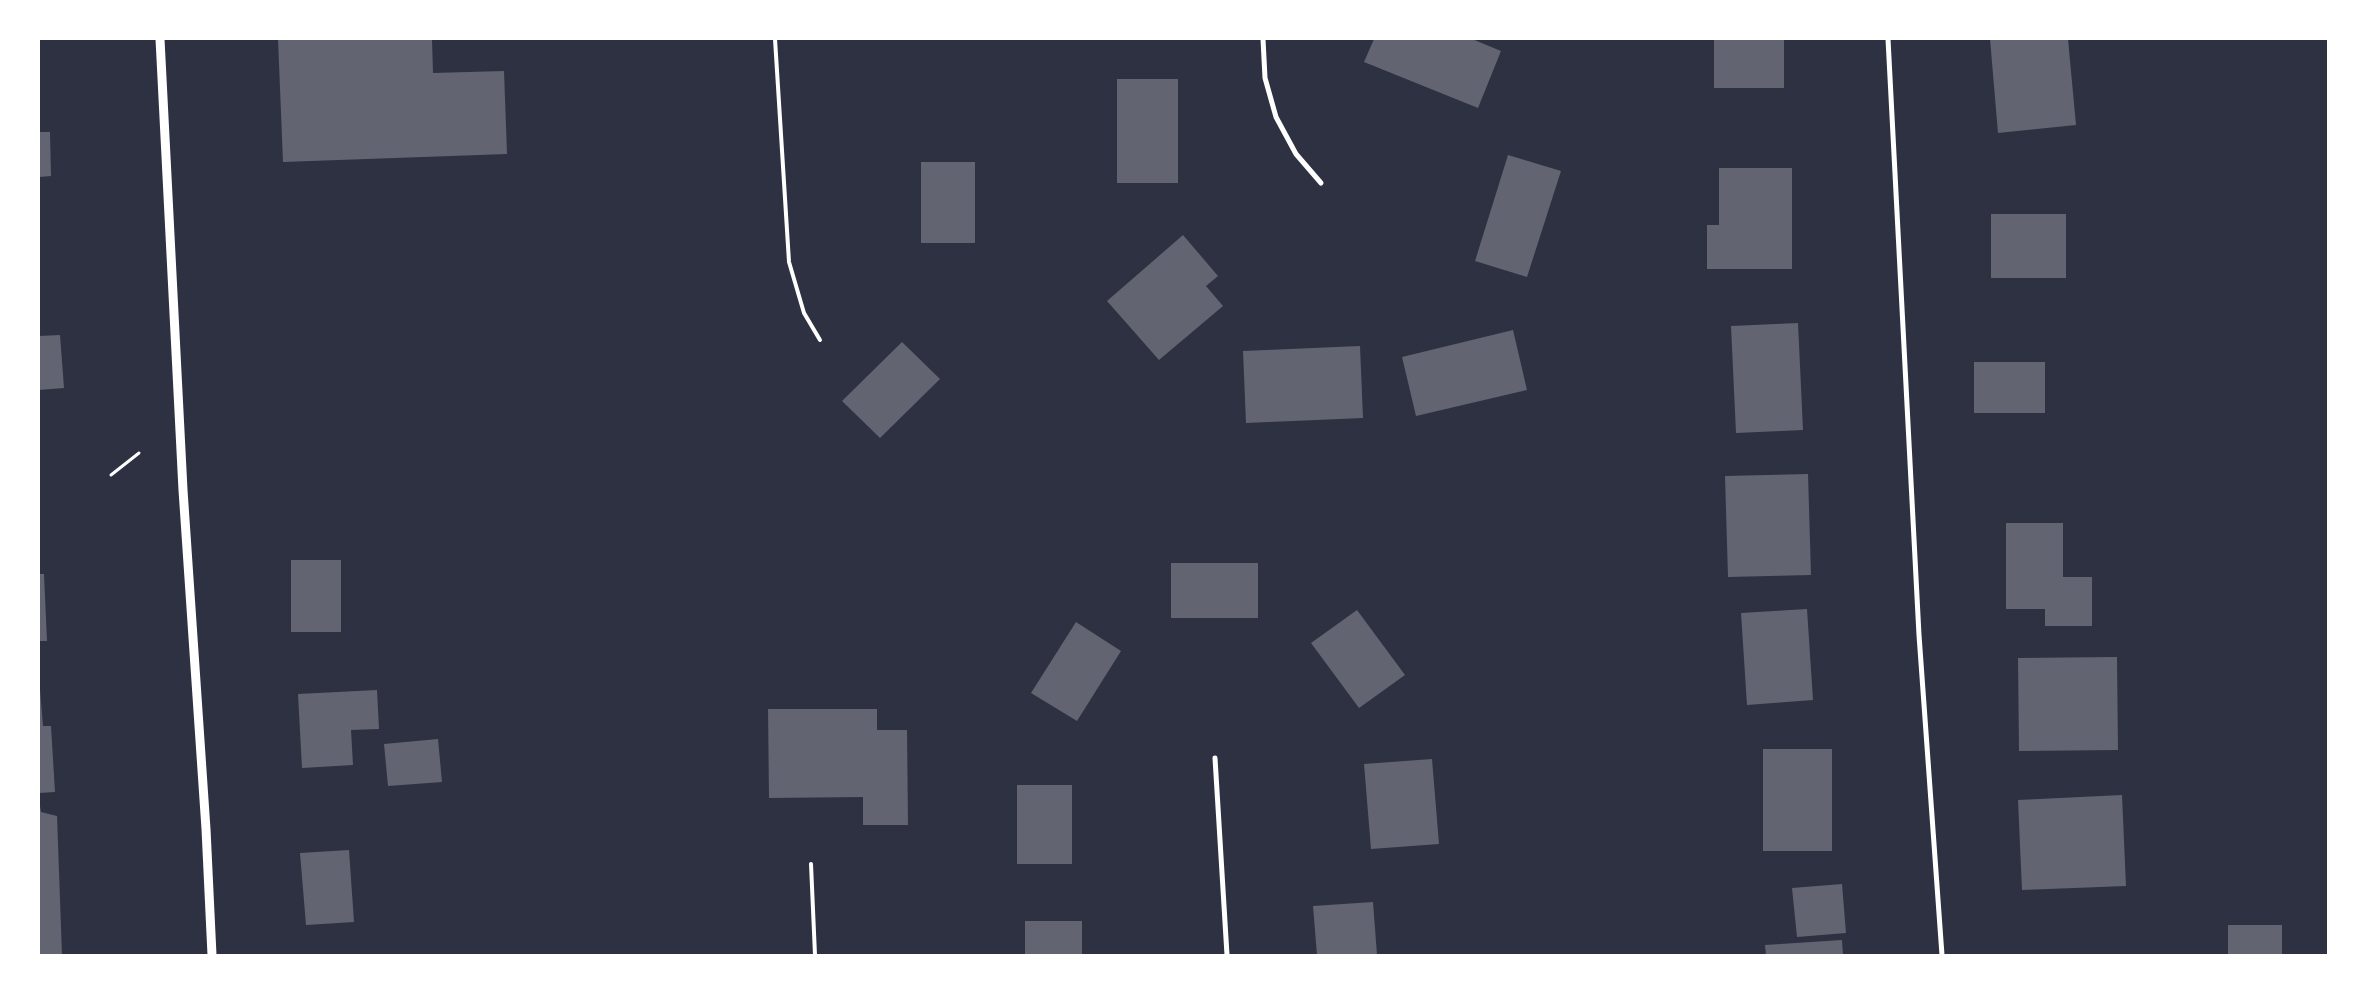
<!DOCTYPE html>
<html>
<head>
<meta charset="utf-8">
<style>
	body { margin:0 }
	#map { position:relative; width:2367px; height:994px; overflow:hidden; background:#2d3142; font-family:Mulish,sans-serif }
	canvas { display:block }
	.frame { position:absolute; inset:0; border:40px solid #fff; pointer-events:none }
</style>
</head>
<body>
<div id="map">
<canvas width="2367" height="994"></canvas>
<div class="frame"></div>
</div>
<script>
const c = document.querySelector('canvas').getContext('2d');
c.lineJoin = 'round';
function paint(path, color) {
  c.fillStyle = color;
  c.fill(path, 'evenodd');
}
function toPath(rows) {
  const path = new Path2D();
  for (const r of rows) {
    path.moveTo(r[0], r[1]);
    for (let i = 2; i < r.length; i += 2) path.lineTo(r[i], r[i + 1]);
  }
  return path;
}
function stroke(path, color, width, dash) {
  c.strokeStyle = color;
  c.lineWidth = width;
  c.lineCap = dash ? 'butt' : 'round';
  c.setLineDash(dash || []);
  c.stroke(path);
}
paint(toPath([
	[278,39,432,39,433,73,504,71,507,154,283,162],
	[1374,39,1472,39,1501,51,1478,108,1364,62],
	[1714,39,1784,39,1784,88,1714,88],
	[1990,39,2068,39,2076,125,1998,133],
	[1117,79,1178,79,1178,183,1117,183],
	[39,132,50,132,51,176,39,177],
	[1508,155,1561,171,1527,277,1475,261],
	[921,162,975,162,975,243,921,243],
	[1719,168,1792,168,1792,269,1707,269,1707,225,1719,225],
	[1991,214,2066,214,2066,278,1991,278],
	[1183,235,1218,276,1206,286,1223,306,1159,360,1107,301],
	[1798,323,1803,430,1736,433,1731,326],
	[1513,330,1527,390,1416,416,1402,357],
	[60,335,64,388,39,390,39,336],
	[902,342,940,379,880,438,842,401],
	[1360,346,1363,418,1246,423,1243,351],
	[1974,362,2045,362,2045,413,1974,413],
	[1808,474,1811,575,1728,577,1725,476],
	[2006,523,2063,523,2063,577,2092,577,2092,626,2045,626,2045,609,2006,609],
	[291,560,341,560,341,632,291,632],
	[1171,563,1258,563,1258,618,1171,618],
	[39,574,44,574,47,641,39,641],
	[1807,609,1813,700,1747,705,1741,613],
	[1357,610,1405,675,1359,708,1311,643],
	[1076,622,1121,651,1077,721,1031,693],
	[2117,657,2118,750,2019,751,2018,658],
	[39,677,43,726,51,726,55,792,39,793],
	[377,690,379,729,351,730,353,765,302,768,298,694],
	[768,709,877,709,877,730,907,730,908,825,863,825,863,797,769,798],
	[438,739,442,782,388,786,384,744],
	[1763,749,1832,749,1832,851,1763,851],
	[1432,759,1439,844,1371,849,1364,764],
	[1017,785,1072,785,1072,864,1017,864],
	[2122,795,2126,886,2022,890,2018,800],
	[39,800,41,812,57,816,62,955,39,955],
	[349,850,354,922,306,925,300,853],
	[1842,884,1846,933,1797,937,1792,888],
	[1373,902,1377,955,1317,955,1313,906],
	[1025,921,1082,921,1082,955,1025,955],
	[2228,925,2282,925,2282,955,2228,955],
	[1842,940,1843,955,1766,955,1765,945]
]), '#626471');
stroke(toPath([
	[111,475,139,453]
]), '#fff', 3);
stroke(toPath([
	[775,39,789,262,804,313,820,340],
	[811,864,815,955]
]), '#fff', 4);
stroke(toPath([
	[1263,39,1265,78,1276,117,1296,154,1321,183],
	[1888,39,1919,635,1942,955],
	[1215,758,1227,955]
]), '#fff', 5);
stroke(toPath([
	[160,39,183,490,206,829,212,955]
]), '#fff', 9);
</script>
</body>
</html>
